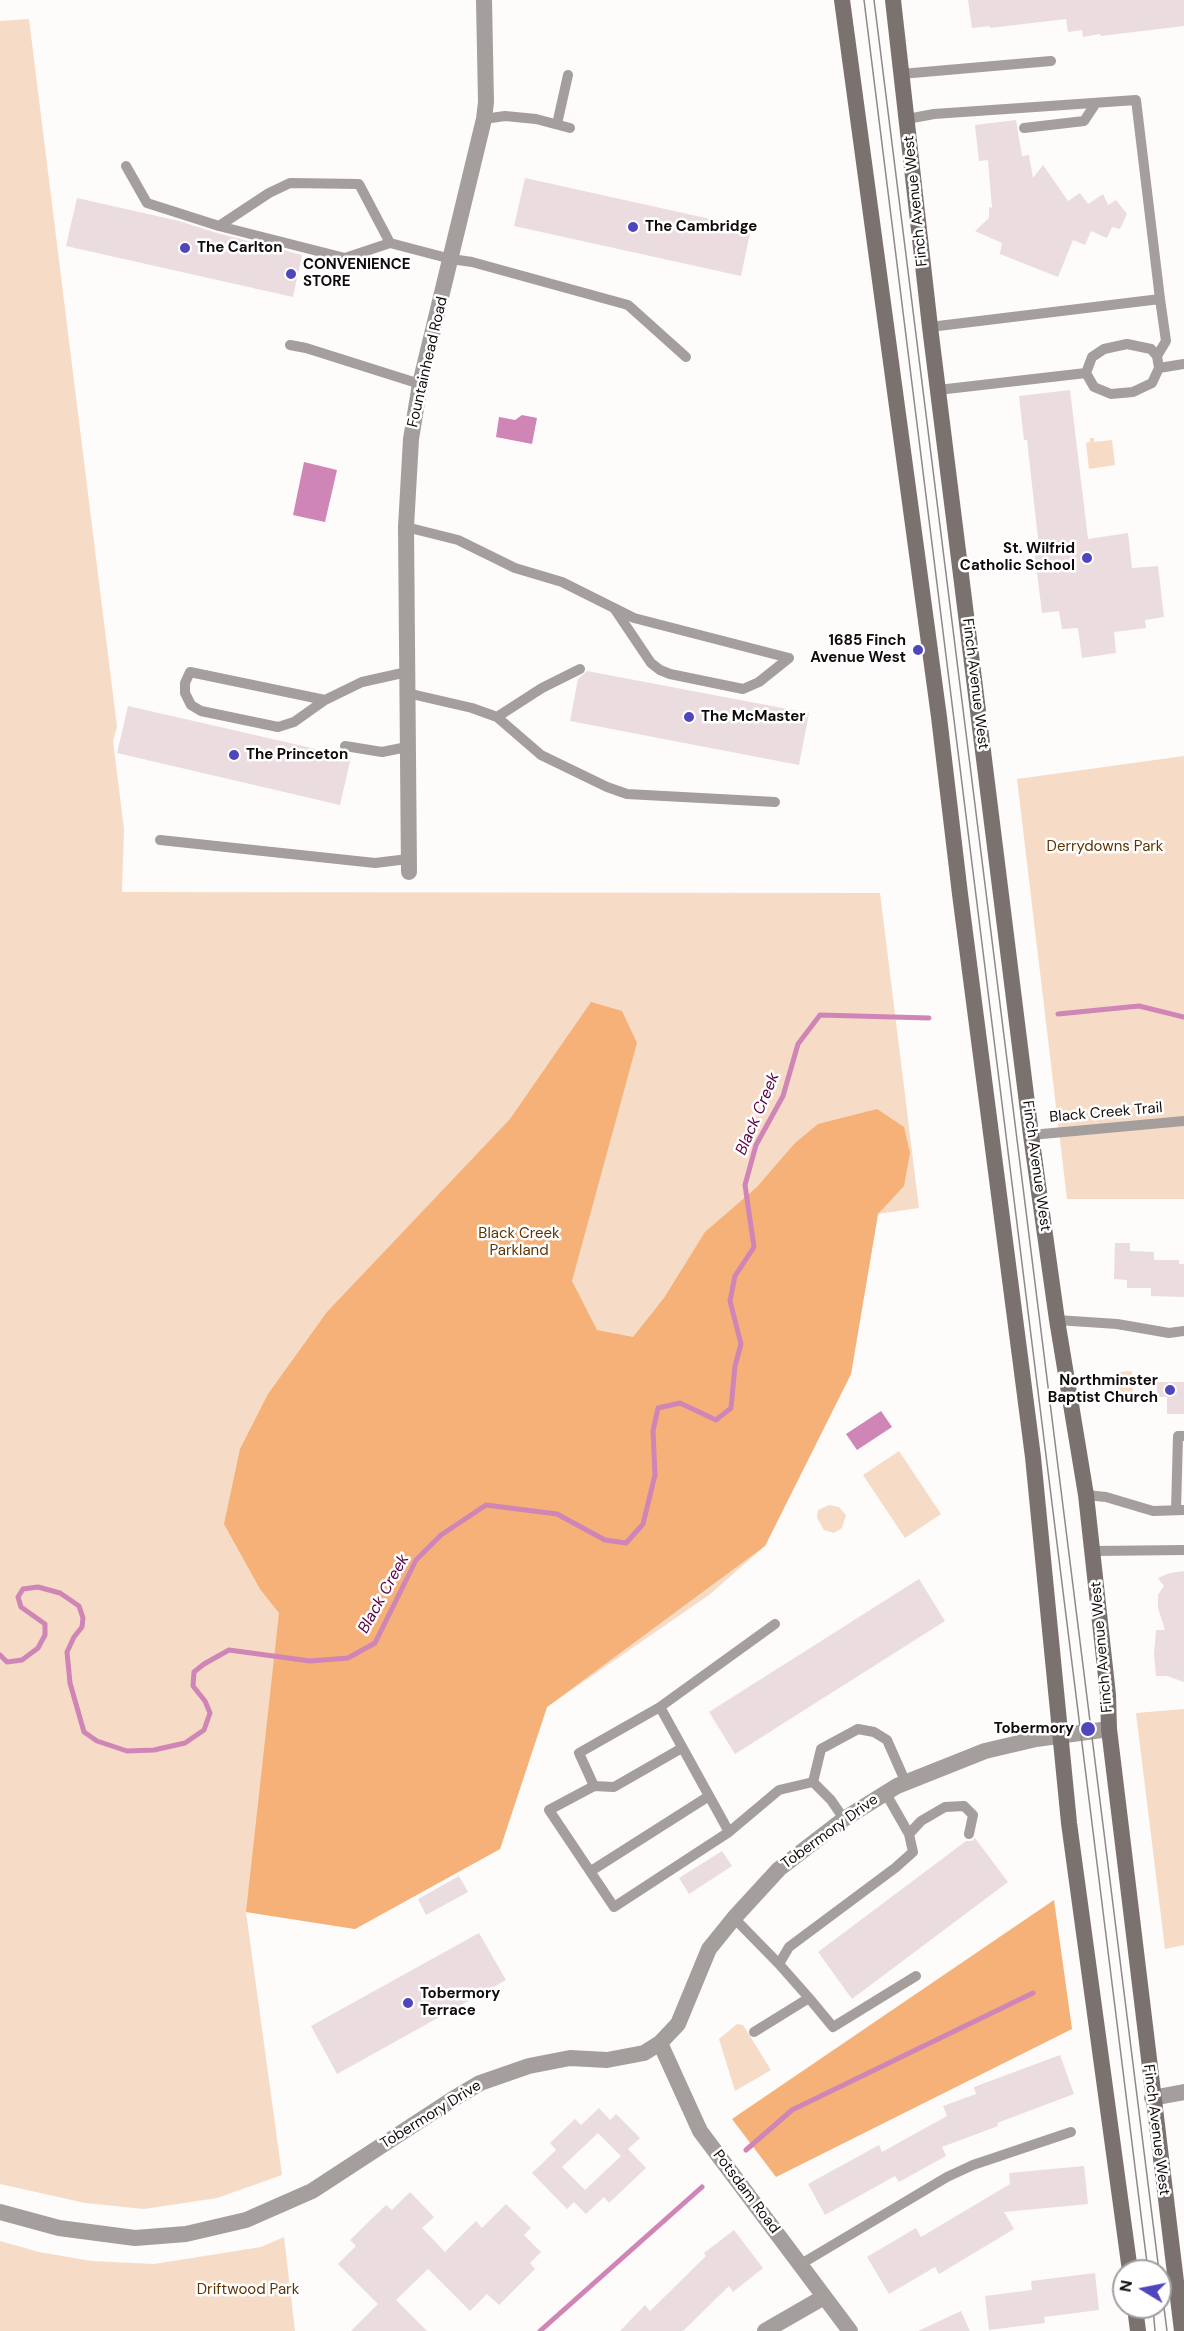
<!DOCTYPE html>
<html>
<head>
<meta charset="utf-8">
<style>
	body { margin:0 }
	#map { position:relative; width:1184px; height:2331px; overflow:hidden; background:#fefbfb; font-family:"DM Sans",sans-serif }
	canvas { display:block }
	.north { position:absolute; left:1112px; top:2259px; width:60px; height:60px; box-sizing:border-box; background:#fff; border:2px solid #a09e9e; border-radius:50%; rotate:280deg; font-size:16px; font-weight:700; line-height:24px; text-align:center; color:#110c0c }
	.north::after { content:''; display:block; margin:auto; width:21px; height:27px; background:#4f45bc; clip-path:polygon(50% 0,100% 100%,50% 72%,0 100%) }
</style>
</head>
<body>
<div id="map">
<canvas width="1184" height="2331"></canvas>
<div class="north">N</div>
</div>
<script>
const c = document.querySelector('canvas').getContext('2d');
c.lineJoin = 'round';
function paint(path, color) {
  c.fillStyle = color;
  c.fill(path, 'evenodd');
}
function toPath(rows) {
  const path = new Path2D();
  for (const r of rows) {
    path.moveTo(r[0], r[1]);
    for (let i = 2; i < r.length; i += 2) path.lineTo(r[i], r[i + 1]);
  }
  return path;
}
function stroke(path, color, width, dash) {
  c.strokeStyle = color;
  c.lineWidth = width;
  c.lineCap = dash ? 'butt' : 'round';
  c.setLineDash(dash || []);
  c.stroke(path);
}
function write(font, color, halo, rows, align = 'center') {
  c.font = font + ' "DM Sans",sans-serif';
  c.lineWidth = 5;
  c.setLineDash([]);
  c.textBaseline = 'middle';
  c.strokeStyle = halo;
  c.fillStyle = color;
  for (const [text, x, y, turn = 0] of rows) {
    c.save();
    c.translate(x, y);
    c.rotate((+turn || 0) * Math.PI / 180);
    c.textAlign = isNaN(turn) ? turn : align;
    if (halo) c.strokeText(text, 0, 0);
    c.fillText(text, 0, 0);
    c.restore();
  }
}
paint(toPath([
	[29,19,117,727,113,741,124,829,122,892,880,893,919,1208,878,1214,851,1374,765,1546,709,1595,547,1707,500,1849,355,1929,246,1912,282,2175,217,2198,144,2209,85,2203,0,2184,0,21],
	[1090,438,1094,438,1094,442,1112,440,1115,465,1089,469,1086,443,1090,442],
	[1184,756,1184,1199,1067,1199,1017,779],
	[1132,1371,1133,1396,1118,1396,1118,1372],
	[899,1451,941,1514,905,1538,863,1475],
	[829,1505,839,1507,846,1515,842,1528,834,1533,824,1530,817,1518,818,1510],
	[1184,1709,1184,1945,1165,1949,1136,1713],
	[737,2024,743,2025,771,2070,735,2091,719,2039],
	[284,2237,295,2331,0,2331,0,2241,39,2252,91,2261,154,2264,261,2247]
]), '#f6dcc6');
paint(toPath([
	[591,1002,622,1011,637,1043,572,1281,597,1330,633,1337,664,1298,705,1232,757,1187,795,1143,818,1124,877,1109,904,1127,910,1153,904,1186,878,1214,851,1374,765,1546,547,1707,500,1849,355,1929,246,1912,279,1613,260,1589,224,1524,240,1449,268,1394,327,1312,510,1119],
	[1054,1900,1072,2029,776,2177,732,2119]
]), '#f5b177');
paint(toPath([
	[522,415,537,418,532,444,496,437,499,417,515,420],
	[304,462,337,470,325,522,293,515],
	[881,1411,892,1427,857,1450,846,1434]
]), '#cf85b5');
stroke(toPath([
	[1058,1014,1139,1006,1184,1017],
	[0,1655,7,1662,22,1660,38,1648,45,1635,45,1624,21,1607,18,1597,23,1589,38,1587,60,1593,79,1606,83,1618,82,1627,74,1637,67,1652,70,1683,84,1732,97,1741,127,1751,154,1750,185,1743,204,1730,210,1713,205,1701,193,1686,194,1672,204,1664,229,1650,310,1661,348,1658,375,1643,416,1560,441,1535,486,1505,557,1514,605,1540,626,1543,643,1524,655,1475,653,1431,658,1408,680,1403,716,1420,731,1408,735,1366,741,1344,730,1301,735,1276,754,1247,745,1185,756,1145,783,1096,798,1044,820,1015,929,1018],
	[746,2150,792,2110,1033,1993],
	[540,2331,702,2187]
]), '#cf85b5', 5);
paint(toPath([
	[968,0,1184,0,1184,26,1101,36,1100,34,1083,37,1082,30,1068,32,1066,19,990,28,990,26,972,28],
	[1016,120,1022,156,1029,155,1033,178,1043,165,1068,201,1080,193,1088,204,1103,194,1108,205,1116,200,1127,214,1120,229,1112,227,1107,238,1091,231,1085,245,1073,240,1058,277,1000,254,1002,243,975,231,989,218,989,207,992,208,988,160,979,161,975,125],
	[525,178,751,228,741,276,514,226],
	[77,198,179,221,217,233,302,255,293,297,66,246],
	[1070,390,1088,539,1128,533,1132,568,1158,566,1164,617,1145,620,1146,628,1114,632,1116,653,1082,658,1078,628,1062,629,1059,611,1042,613,1034,548,1039,547,1027,440,1024,440,1019,396],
	[587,671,809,713,799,765,570,721,578,679],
	[128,706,351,757,340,805,117,753],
	[1115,1243,1130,1243,1130,1251,1154,1252,1154,1260,1179,1260,1179,1264,1184,1264,1184,1297,1151,1296,1151,1288,1127,1288,1127,1280,1114,1279],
	[1157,1382,1184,1382,1184,1414,1167,1414,1167,1397,1157,1397],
	[1184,1571,1184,1682,1167,1676,1156,1676,1154,1654,1156,1630,1165,1630,1158,1608,1158,1595,1164,1586,1158,1578,1170,1573],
	[919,1579,945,1621,735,1754,709,1712],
	[975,1838,1008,1882,852,1999,818,1952,966,1841,972,1841],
	[722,1851,732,1866,689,1894,679,1878],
	[459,1876,468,1892,426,1915,418,1899],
	[479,1933,506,1980,337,2074,311,2026],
	[1060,2055,1074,2094,997,2123,998,2126,942,2147,946,2156,899,2182,895,2176,825,2215,808,2184,879,2145,882,2152,947,2116,943,2106,976,2094,974,2087],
	[599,2108,610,2120,616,2114,640,2138,628,2149,646,2168,609,2203,604,2197,586,2214,574,2202,567,2209,532,2173,556,2150,550,2143,575,2119,581,2125],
	[598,2133,621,2156,585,2190,562,2167],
	[1084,2166,1088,2204,1004,2212,1014,2229,939,2274,935,2267,889,2294,867,2257,916,2228,921,2237,1010,2184,1009,2173],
	[410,2192,434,2217,422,2228,445,2252,476,2221,482,2228,506,2204,531,2228,524,2235,541,2252,530,2263,535,2269,499,2305,487,2294,470,2311,428,2269,396,2300,427,2331,351,2331,378,2304,338,2264,356,2246,350,2240,386,2205,392,2210],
	[734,2230,763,2268,733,2292,729,2286,683,2331,620,2331,645,2305,650,2311,706,2256,704,2253],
	[1095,2273,1099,2310,1044,2317,1045,2323,989,2330,985,2296,1032,2290,1031,2281],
	[961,2311,970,2331,918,2331]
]), '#ebdcdf');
stroke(toPath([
	[901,74,1051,61],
	[484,119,505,116,536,119,570,128],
	[907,119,934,114,1136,100,1160,299,930,327],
	[557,124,568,75],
	[1024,128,1084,121,1096,103],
	[126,166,147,203,219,226,269,193,290,183,359,184,390,243,451,259,472,262,628,305,686,357],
	[219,226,345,258,390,243],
	[1127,344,1151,349,1157,356,1159,368,1152,383,1133,392,1111,394,1094,387,1086,373,1092,357,1104,349,1127,344],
	[290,345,306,348,420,384],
	[1157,356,1166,341,1160,299],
	[1159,368,1184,364],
	[938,390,1086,373],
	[406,527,458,540,515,568,562,582,634,618,789,658],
	[614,608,651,663,660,670,670,674,743,689,759,682,789,658],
	[407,693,472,708,497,717,541,755,607,787,627,794,775,802],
	[325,700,294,722,278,727,201,711,191,705,185,693,185,683,190,672,325,700,362,682,407,672],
	[497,717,542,688,580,669],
	[345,746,382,752,407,747],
	[160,840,375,863,408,859],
	[1031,1135,1184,1121],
	[1057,1320,1117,1324,1169,1333,1184,1331],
	[1086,1495,1106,1497,1153,1511,1184,1510],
	[1176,1510,1178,1436,1184,1436],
	[1092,1551,1184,1550],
	[660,1707,775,1624],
	[682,1748,614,1787,594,1786,549,1810,614,1907,729,1832,779,1790,813,1782,831,1800,844,1819],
	[813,1782,821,1749,858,1729,874,1732,887,1740,906,1783],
	[594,1786,579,1753,660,1707,729,1832],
	[885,1792,909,1834],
	[591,1871,709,1796],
	[734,1918,779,1964,809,1998,754,2032],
	[779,1964,789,1947,895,1868,913,1852,909,1834,921,1821,945,1807,964,1806,973,1815,969,1834],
	[809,1998,833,2027,916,1976],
	[801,2264,947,2177,973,2165,1071,2132]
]), '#a49e9c', 10);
stroke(toPath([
	[409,872,406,527,411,439,420,384,484,119,486,102,484,0],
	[660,2043,700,2131,850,2331],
	[1152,2098,1184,2092],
	[0,2212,59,2228,135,2238,186,2234,246,2220,312,2191,453,2099,480,2083,529,2066,570,2058,607,2060,644,2053,660,2043,678,2024,709,1949,734,1918,779,1869,844,1819,897,1786,985,1751,1036,1739,1109,1729],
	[765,2331,824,2297]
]), '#a49e9c', 16);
stroke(toPath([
	[842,0,939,717,960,894,1033,1457,1069,1823,1130,2271],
	[893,0,930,327,1031,1135,1057,1320,1086,1495,1108,1695,1109,1729,1182,2331],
	[1135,2307,1138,2331]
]), '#7b726f', 16);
stroke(toPath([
	[864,0,1148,2271],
	[874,0,1159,2271],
	[1160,2276,1167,2331],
	[1153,2307,1155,2331]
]), '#8d8989', 1.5);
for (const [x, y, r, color] of [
	[633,227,6,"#4f45bc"],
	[185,248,6,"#4f45bc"],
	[291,274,6,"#4f45bc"],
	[1087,558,6,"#4f45bc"],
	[918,650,6,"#4f45bc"],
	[689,717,6,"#4f45bc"],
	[234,755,6,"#4f45bc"],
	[1170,1390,6,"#4f45bc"],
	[1088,1729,8,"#4f45bc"],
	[408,2003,6,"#4f45bc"]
]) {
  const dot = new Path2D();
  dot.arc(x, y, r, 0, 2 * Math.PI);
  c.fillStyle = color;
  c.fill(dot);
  stroke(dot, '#fff', 2);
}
write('15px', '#110c0c', '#fff', [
	["Finch Avenue West",916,201,-96],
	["Fountainhead Road",428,362,-77],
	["Finch Avenue West",975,684,83],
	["Black Creek Trail",1106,1113,-5],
	["Finch Avenue West",1036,1166,82],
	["Finch Avenue West",1102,1647,-95],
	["Tobermory Drive",830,1832,-36],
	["Tobermory Drive",431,2115,-32],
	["Finch Avenue West",1156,2130,83],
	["Potsdam Road",746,2192,53]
]);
write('bold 15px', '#110c0c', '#fff', [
	["The Cambridge",645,227],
	["The Carlton",197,248],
	["CONVENIENCE",303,265],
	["STORE",303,282],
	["St. Wilfrid",1075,549,"right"],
	["Catholic School",1075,566,"right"],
	["1685 Finch",906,641,"right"],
	["Avenue West",906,658,"right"],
	["The McMaster",701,717],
	["The Princeton",246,755],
	["Northminster",1158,1381,"right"],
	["Baptist Church",1158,1398,"right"],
	["Tobermory",1074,1729,"right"],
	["Tobermory",420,1994],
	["Terrace",420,2011]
], 'left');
write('15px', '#5e3302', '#fff', [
	["Derrydowns Park",1105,847],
	["Black Creek",519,1234],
	["Parkland",519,1251],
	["Driftwood Park",248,2290]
]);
write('italic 16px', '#5a0045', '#fff', [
	["Black Creek",758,1114,-67],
	["Black Creek",384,1594,-61]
]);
</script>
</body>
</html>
